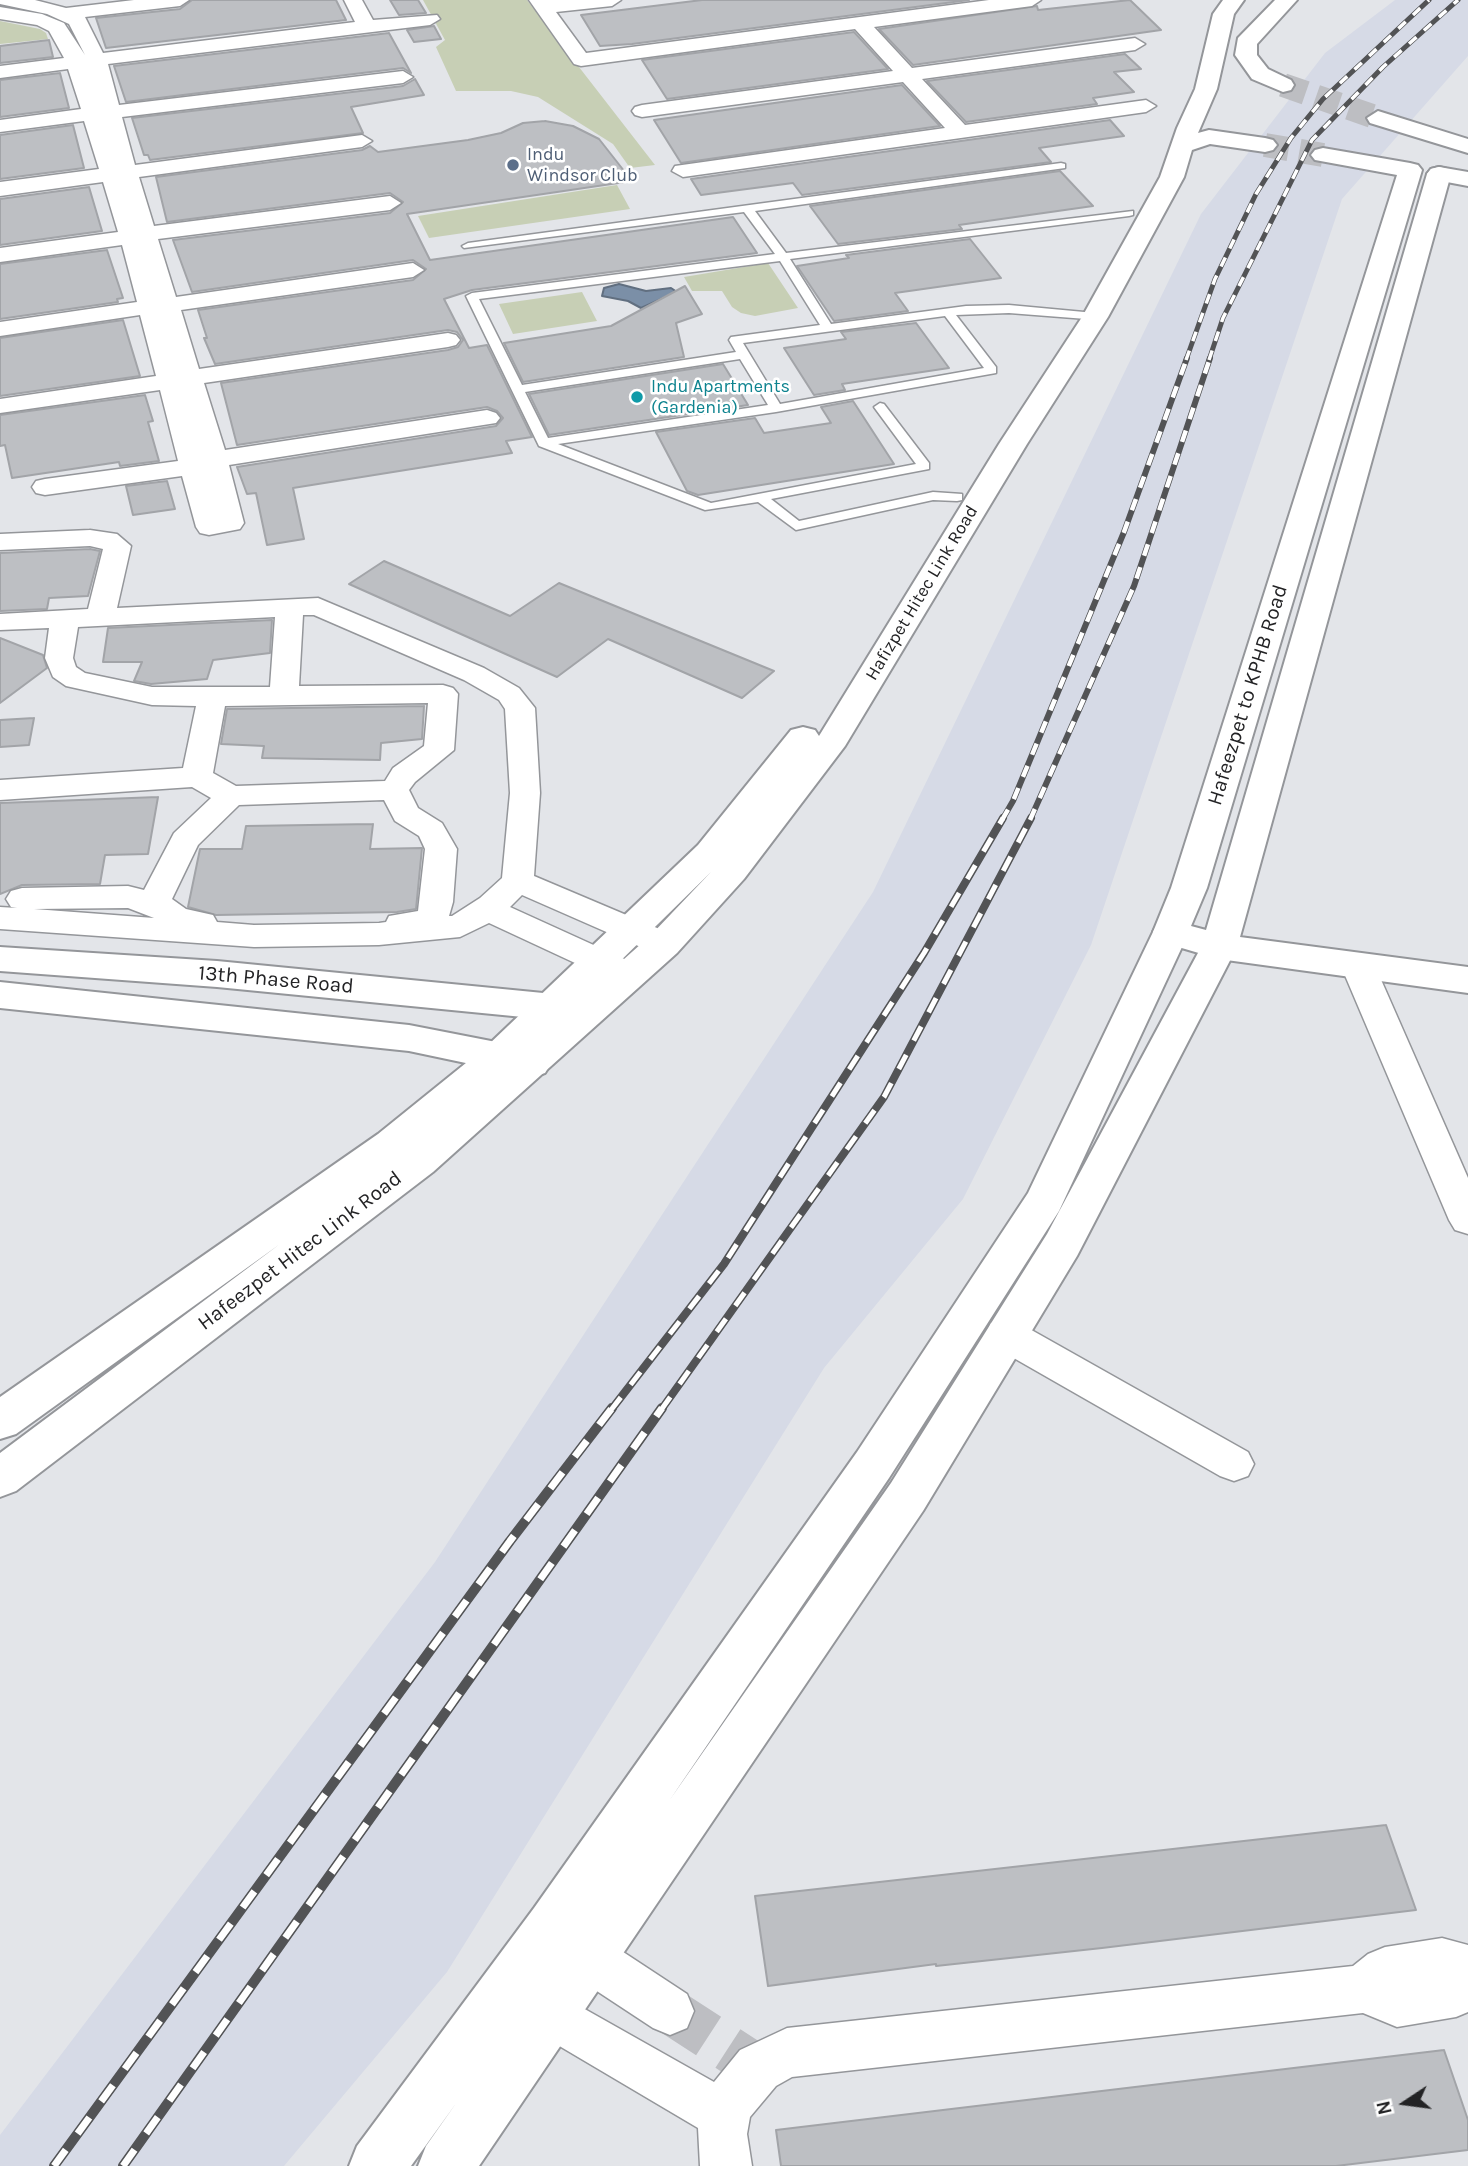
<!DOCTYPE html>
<html>
<head>
<meta charset="utf-8">
<style>
	body { margin:0 }
	#map { position:relative; width:1468px; height:2166px; overflow:hidden; background:#e3e5e9; font-family:Karla,sans-serif }
	canvas { display:block }
	.north { position:absolute; left:1370px; top:2068px; width:70px; height:70px; -webkit-text-stroke:5px #fff; paint-order:stroke; rotate:257deg; font-size:19px; font-weight:700; line-height:28px; text-align:center; color:#232325 }
	.north::after { content:''; display:block; margin:auto; width:24px; height:32px; background:#232325; clip-path:polygon(50% 0,100% 100%,50% 72%,0 100%) }
</style>
</head>
<body>
<div id="map">
<canvas width="1468" height="2166"></canvas>
<div class="north">N</div>
</div>
<script>
const c = document.querySelector('canvas').getContext('2d');
c.lineJoin = 'round';
function paint(path, color) {
  c.fillStyle = color;
  c.fill(path, 'evenodd');
}
function toPath(rows) {
  const path = new Path2D();
  for (const r of rows) {
    path.moveTo(r[0], r[1]);
    for (let i = 2; i < r.length; i += 2) path.lineTo(r[i], r[i + 1]);
  }
  return path;
}
function stroke(path, color, width, dash) {
  c.strokeStyle = color;
  c.lineWidth = width;
  c.lineCap = dash ? 'butt' : 'round';
  c.setLineDash(dash || []);
  c.stroke(path);
}
function write(font, color, halo, rows, align = 'center') {
  c.font = font + ' Karla,sans-serif';
  c.lineWidth = 5;
  c.setLineDash([]);
  c.textBaseline = 'middle';
  c.strokeStyle = halo;
  c.fillStyle = color;
  for (const [text, x, y, turn = 0] of rows) {
    c.save();
    c.translate(x, y);
    c.rotate((+turn || 0) * Math.PI / 180);
    c.textAlign = isNaN(turn) ? turn : align;
    if (halo) c.strokeText(text, 0, 0);
    c.fillText(text, 0, 0);
    c.restore();
  }
}
paint(toPath([
	[1395,0,1468,0,1468,56,1342,199,1091,945,963,1199,824,1368,447,1972,284,2166,0,2166,0,2135,435,1562,873,892,1201,214,1325,53]
]), '#d6dae6');
paint(toPath([
	[423,0,527,0,655,165,630,168,613,144,538,97,511,91,456,91,436,47,445,40],
	[0,21,40,29,46,33,48,39,0,44],
	[617,185,630,209,429,238,418,216],
	[768,263,798,308,755,316,741,313,732,307,722,291,692,291,684,277],
	[582,292,597,321,513,334,499,304]
]), '#c7cfb5');
const water = toPath([
	[619,284,646,291,671,288,677,292,641,308,628,301,602,296,604,288,619,284]
]);
paint(water, '#7b8fa7');
stroke(water, '#616f80', 2);
const building = toPath([
	[192,0,336,0,346,20,106,48,96,18,180,9,192,0],
	[390,0,418,0,426,13,399,15,390,0],
	[702,0,969,0,632,44,600,46,581,15,702,0],
	[1130,0,1161,30,913,65,879,29,1037,6,1038,10,1130,0],
	[434,26,441,39,414,42,407,30,434,26],
	[854,32,888,69,667,99,642,60,854,32],
	[389,33,411,73,403,68,126,102,114,66,389,33],
	[49,40,53,57,0,63,0,46,49,40],
	[1125,54,1141,69,1114,72,1134,92,1093,98,1097,104,966,122,927,81,1125,54],
	[60,73,69,108,0,117,0,80,60,73],
	[415,79,424,95,351,107,363,133,150,160,148,155,144,155,132,118,403,86,415,79],
	[902,85,940,126,681,163,654,120,902,85],
	[1110,120,1124,136,1039,148,1051,162,802,195,793,183,701,195,691,179,1110,120],
	[545,121,573,126,599,139,632,181,407,214,430,260,733,217,757,253,472,290,444,299,469,348,487,345,532,437,506,441,512,453,293,488,304,539,267,545,256,493,247,494,237,467,496,426,503,418,497,411,487,407,237,445,221,383,448,350,458,347,463,340,457,332,448,330,215,364,204,338,207,338,198,310,413,280,426,269,413,260,192,292,173,240,390,213,403,202,390,193,167,222,156,177,362,150,370,146,378,152,468,140,501,133,523,123,545,121],
	[73,125,84,168,0,179,0,135,73,125],
	[1060,171,1093,206,959,225,962,229,838,244,810,206,1060,171],
	[89,187,102,231,0,245,0,199,89,187],
	[970,239,1001,278,895,293,908,311,834,321,797,266,849,258,846,255,970,239],
	[107,250,123,298,117,299,118,302,0,319,0,264,107,250],
	[685,286,702,314,676,323,684,357,523,382,504,343,611,326,685,286],
	[123,320,140,376,0,396,0,338,123,320],
	[916,323,949,368,842,384,845,390,814,395,784,348,846,339,841,332,916,323],
	[723,364,748,405,549,435,529,394,723,364],
	[145,395,153,421,148,422,159,461,120,466,119,462,12,478,5,445,0,446,0,415,145,395],
	[853,401,894,464,698,495,687,491,656,432,755,418,764,433,831,423,821,407,853,401],
	[167,481,175,509,133,515,126,486,167,481],
	[90,549,100,551,88,596,49,598,47,609,0,611,0,553,90,549],
	[384,561,510,616,559,583,774,671,742,698,608,639,557,677,349,584,384,561],
	[272,620,270,653,213,660,207,679,151,684,134,681,142,662,103,662,108,628,272,620],
	[0,638,43,655,47,668,0,703,0,638],
	[424,706,422,739,381,743,380,760,262,758,264,746,221,744,227,709,424,706],
	[34,718,29,745,0,747,0,720,34,718],
	[158,797,148,854,105,855,100,884,22,885,0,894,0,803,158,797],
	[373,824,370,849,422,848,416,909,397,912,216,915,188,907,200,849,242,849,246,826,373,824],
	[1386,1825,1416,1910,1102,1948,936,1966,936,1964,768,1986,755,1896,1386,1825],
	[1444,2050,1468,2120,1468,2150,1336,2166,781,2166,776,2130,1444,2050]
]);
paint(building, '#bdbfc3');
stroke(building, '#a2a4a8', 2);
stroke(toPath([
	[670,2011,758,2068]
]), '#bdbec2', 46, [46, 23]);
stroke(toPath([
	[1283,85,1378,118]
]), '#bdbec2', 24, [24, 11]);
stroke(toPath([
	[1265,145,1323,155]
]), '#bdbec2', 24, [24, 11]);
const service = toPath([
	[1061,163,1065,164,1065,168,755,211,786,253,1133,211,1133,215,1129,216,790,259,831,324,966,306,1009,305,1095,313,1099,314,1099,320,1009,313,956,315,996,367,996,373,776,412,558,444,711,503,916,464,874,407,880,403,884,404,929,463,929,469,771,499,799,521,933,492,962,494,962,500,957,501,933,500,796,530,758,502,705,510,539,446,466,296,472,293,775,254,744,212,464,248,462,246,468,243,1061,163],
	[780,261,820,325,731,337,729,340,736,352,522,385,479,299,780,261],
	[945,316,984,368,780,404,743,343,945,316],
	[740,359,768,405,548,438,525,392,740,359]
]);
const minor = toPath([
	[0,0,35,0,66,8,134,0,189,0,180,6,85,17,103,53,355,22,344,0,362,0,373,20,437,15,440,19,430,25,108,64,119,105,403,71,413,77,403,83,122,117,135,165,362,135,372,141,362,147,139,177,154,226,390,196,401,203,390,210,158,239,176,297,413,263,424,270,413,277,181,310,199,369,448,333,456,335,460,340,456,345,448,347,204,383,225,450,487,410,496,413,500,418,496,423,229,465,244,523,240,529,209,535,200,533,196,527,182,476,45,495,36,493,32,487,36,481,45,479,178,461,160,390,0,413,0,399,156,376,140,315,0,336,0,322,137,302,122,245,0,262,0,248,118,232,103,182,0,196,0,182,99,169,84,121,0,132,0,120,81,109,68,69,0,78,0,66,64,58,49,31,37,25,0,19,0,7,42,14,64,23,85,55,69,24,47,14,0,4,0,0],
	[529,0,621,0,612,6,556,12,586,53,989,0,1041,0,1032,6,874,27,912,68,1135,38,1145,44,1135,50,922,79,965,125,1146,100,1156,106,1146,112,683,177,672,171,675,166,945,128,903,82,642,117,635,115,632,111,635,107,642,105,893,71,855,29,581,66,574,64,529,0],
	[90,530,117,534,131,546,117,608,318,598,484,668,519,688,535,708,540,793,534,876,676,936,680,944,676,952,664,955,652,952,522,895,510,907,642,967,647,975,642,983,630,986,618,983,489,923,460,937,379,945,254,947,0,929,0,907,17,908,11,907,6,899,11,891,22,888,128,886,144,890,174,833,211,798,192,787,0,800,0,780,183,768,196,706,152,705,66,686,53,677,45,658,49,628,0,630,0,614,88,609,103,549,90,546,0,550,0,534,90,530],
	[303,615,314,615,464,680,499,700,505,709,510,793,502,878,480,898,452,916,449,916,453,902,457,849,442,823,418,808,409,790,415,782,454,750,458,694,453,688,443,685,299,686,303,615],
	[275,617,270,687,152,687,85,673,76,667,73,658,78,627,275,617],
	[428,703,424,746,393,768,385,781,236,786,213,773,225,706,428,703],
	[384,800,395,821,419,836,425,849,418,911,389,916,386,922,379,923,254,925,217,922,213,915,186,909,172,899,198,845,239,805,384,800],
	[128,908,154,918,34,909,128,908],
	[1358,955,1370,958,1375,966,1468,1178,1468,1234,1455,1230,1449,1220,1341,966,1346,958,1358,955],
	[1005,1319,1019,1323,1248,1452,1254,1464,1248,1476,1234,1481,1220,1476,991,1345,986,1334,991,1323,1005,1319],
	[591,1935,608,1942,687,1994,694,2011,687,2028,670,2035,653,2028,574,1976,567,1959,574,1942,591,1935],
	[1442,1938,1468,1945,1468,2012,1456,2017,1397,2027,1363,2013,792,2077,776,2086,750,2117,747,2134,752,2166,700,2166,698,2128,534,2031,527,2014,534,1997,551,1990,714,2082,740,2050,787,2028,1353,1966,1368,1954,1385,1947,1442,1938]
]);
const tertiary = toPath([
	[1275,0,1297,0,1257,44,1257,55,1268,69,1291,80,1294,85,1291,90,1283,92,1252,79,1235,55,1238,38,1275,0],
	[1378,111,1468,139,1468,153,1370,123,1367,118,1378,111],
	[1439,167,1468,172,1468,186,1431,179,1427,174,1431,169,1439,167],
	[1171,920,1184,923,1189,932,1059,1211,889,1478,669,1801,891,1483,1047,1234,1206,938,1219,935,1232,938,1237,947,1077,1256,923,1511,479,2166,418,2166,426,2146,457,2102,411,2166,349,2166,357,2146,534,1908,857,1452,1028,1193,1153,932,1158,923,1171,920],
	[0,947,217,961,584,997,597,1001,603,1010,597,1019,584,1023,217,987,0,971,0,947],
	[0,982,409,1025,532,1049,545,1053,551,1063,545,1073,532,1077,409,1051,0,1008,0,982]
]);
const secondary = toPath([
	[1223,0,1244,0,1234,14,1217,89,1198,133,1209,130,1265,138,1273,140,1277,145,1273,150,1265,152,1210,144,1192,150,1184,177,1108,317,1027,444,845,746,744,879,677,953,433,1172,16,1491,0,1497,0,1453,280,1244,16,1434,0,1439,0,1397,378,1134,487,1046,698,845,791,730,803,727,815,730,819,736,999,444,1082,317,1160,177,1177,128,1195,89,1213,14,1223,0],
	[711,872,651,935,605,976,711,872],
	[1323,148,1410,163,1418,165,1422,170,1207,888,1191,926,1206,930,1427,174,1431,169,1439,167,1447,169,1451,174,1240,937,1468,967,1468,993,1219,959,1158,941,1153,932,1171,888,1397,175,1315,160,1311,155,1315,150,1323,148]
]);
stroke(service, '#94969a', 3);
stroke(minor, '#94969a', 3);
stroke(tertiary, '#94969a', 4);
stroke(secondary, '#94969a', 4);
paint(service, '#fff');
paint(minor, '#fff');
paint(tertiary, '#fff');
paint(secondary, '#fff');
const railFar3 = toPath([
	[1186,360,1215,279,1256,194,1291,138,1323,99,1429,0],
	[1209,360,1223,318,1312,140,1383,67,1458,0]
]);
const railFar2 = toPath([
	[1002,820,1013,801,1124,532,1187,358],
	[1030,820,1134,586,1210,358]
]);
const railFar1 = toPath([
	[611,1410,724,1264,924,953,1003,818],
	[661,1410,884,1097,1031,818]
]);
const rail = toPath([
	[54,2166,510,1541,612,1408],
	[123,2166,662,1408]
]);
stroke(railFar3, '#525355', 5);
stroke(railFar2, '#525355', 6);
stroke(railFar1, '#525355', 8);
stroke(rail, '#525355', 10);
stroke(railFar3, '#fff', 3.5, [10]);
stroke(railFar2, '#fff', 4.5, [12]);
stroke(railFar1, '#fff', 5, [16]);
stroke(rail, '#fff', 7, [20]);
for (const [x, y, r, color] of [
	[513,165,7,"#5c6f8a"],
	[637,397,7,"#0f9aa8"]
]) {
  const dot = new Path2D();
  dot.arc(x, y, r, 0, 2 * Math.PI);
  c.fillStyle = color;
  c.fill(dot);
  stroke(dot, '#fff', 2.5);
}
write('18px', '#4e5e75', '#fff', [
	["Indu",527,155],
	["Windsor Club",527,176]
], 'left');
write('18px', '#0d838f', '#fff', [
	["Indu Apartments",651,387],
	["(Gardenia)",651,408]
], 'left');
write('18px', '#232325', '#fff', [
	["Hafizpet Hitec Link Road",922,593,-59]
]);
write('21px', '#232325', '#fff', [
	["Hafeezpet to KPHB Road",1248,695,-73],
	["13th Phase Road",276,980,5],
	["Hafeezpet Hitec Link Road",300,1251,-37]
]);
</script>
</body>
</html>
